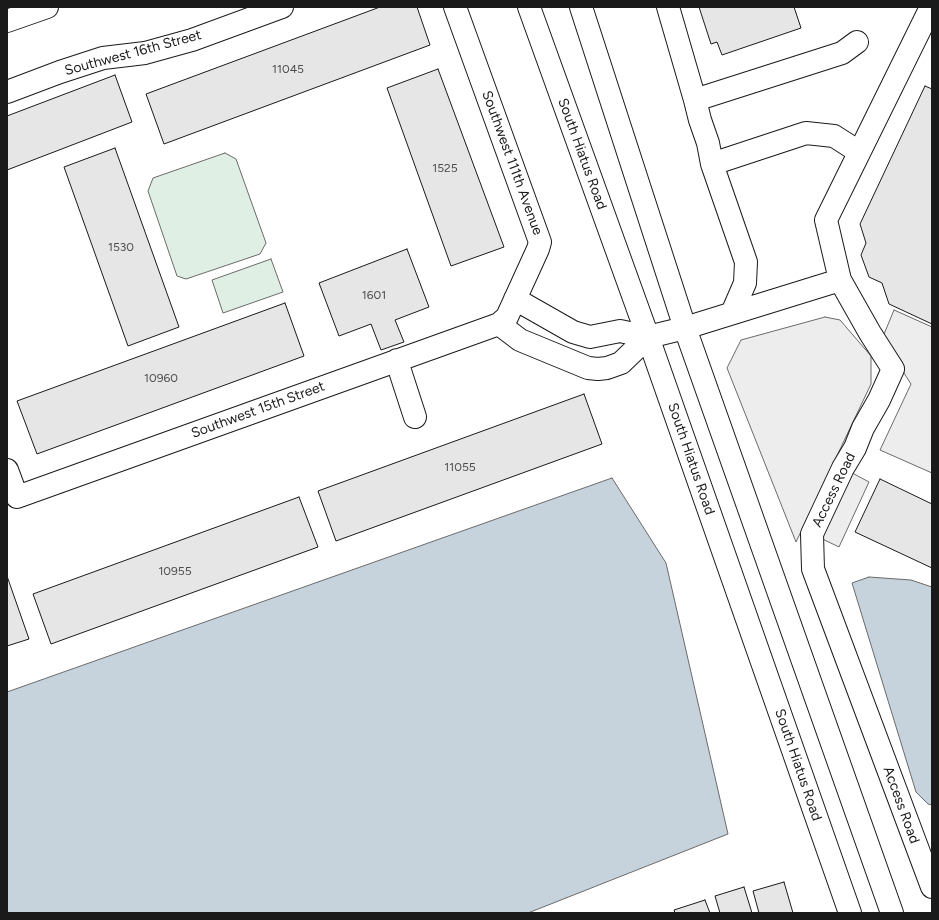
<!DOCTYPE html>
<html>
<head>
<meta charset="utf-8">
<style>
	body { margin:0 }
	#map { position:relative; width:939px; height:920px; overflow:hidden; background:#fff; font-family:Figtree,sans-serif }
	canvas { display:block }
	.frame { position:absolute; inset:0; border:8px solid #1a1a1a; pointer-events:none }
</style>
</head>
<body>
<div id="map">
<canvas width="939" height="920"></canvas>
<div class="frame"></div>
</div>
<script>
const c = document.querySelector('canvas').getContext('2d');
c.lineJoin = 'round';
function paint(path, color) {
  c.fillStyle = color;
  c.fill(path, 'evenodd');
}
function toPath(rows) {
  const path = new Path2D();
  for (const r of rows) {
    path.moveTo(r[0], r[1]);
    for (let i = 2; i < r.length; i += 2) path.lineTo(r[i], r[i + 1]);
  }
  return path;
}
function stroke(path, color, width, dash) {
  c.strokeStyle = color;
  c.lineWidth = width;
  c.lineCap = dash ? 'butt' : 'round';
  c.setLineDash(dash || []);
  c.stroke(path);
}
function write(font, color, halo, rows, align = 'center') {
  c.font = font + ' Figtree,sans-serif';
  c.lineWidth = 3;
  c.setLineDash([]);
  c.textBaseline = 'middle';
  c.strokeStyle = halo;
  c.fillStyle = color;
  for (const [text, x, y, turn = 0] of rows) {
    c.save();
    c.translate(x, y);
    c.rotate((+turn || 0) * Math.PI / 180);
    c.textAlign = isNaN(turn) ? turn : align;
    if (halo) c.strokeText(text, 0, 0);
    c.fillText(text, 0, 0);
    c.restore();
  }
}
const green = toPath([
	[225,153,236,159,266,243,260,254,186,279,177,276,148,191,153,178,225,153],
	[271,259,283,292,223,313,212,280,271,259]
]);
paint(green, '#e0efe3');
stroke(green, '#6a6a6a', 1);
const parking = toPath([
	[894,310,932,327,932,473,880,450,911,384,882,339,894,310],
	[825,317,840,320,871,356,871,384,796,542,727,368,741,340,825,317],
	[843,468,869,482,839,547,812,534,843,468]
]);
paint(parking, '#ededed');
stroke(parking, '#6a6a6a', 1);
const water = toPath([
	[612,478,666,563,728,834,528,913,7,913,7,692,612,478],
	[869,577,911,580,932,587,932,805,928,804,916,792,852,583,869,577]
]);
paint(water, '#c6d2dc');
stroke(water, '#6a6a6a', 1);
const building = toPath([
	[380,7,417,7,430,45,164,144,146,94,380,7],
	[699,7,794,7,801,28,722,55,717,42,711,44,699,7],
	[438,69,504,247,451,266,387,88,438,69],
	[115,75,132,122,7,170,7,116,115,75],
	[925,86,932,89,932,324,889,304,882,283,869,277,861,255,866,243,860,224,925,86],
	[115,148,179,327,128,346,64,167,115,148],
	[407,249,429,307,395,320,404,342,381,350,371,324,339,336,319,283,407,249],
	[285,303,304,356,37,454,17,401,285,303],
	[584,394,602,444,336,541,318,491,584,394],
	[880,479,932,504,932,568,855,532,880,479],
	[299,497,318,547,51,644,33,594,299,497],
	[7,576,29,639,7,646,7,576],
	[784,882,793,913,759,913,753,891,784,882],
	[744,887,752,913,720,913,715,896,744,887],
	[705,900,710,913,675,913,674,910,705,900]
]);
paint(building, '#e6e6e6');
stroke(building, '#1a1a1a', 1);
const minor = toPath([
	[668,7,695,100,700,120,708,143,712,164,746,262,745,283,732,313],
	[7,92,60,72,103,58,145,53,192,40,282,7],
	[695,100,842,53,857,42],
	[712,164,806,133,834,136,859,152],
	[840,280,826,220,931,7],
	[515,299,573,332,590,337,620,331,648,337,685,328,840,280,870,333,893,369,879,400,863,428,855,448,843,468,812,534,813,569,932,887],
	[499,324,520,340,588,368,598,369,607,368,621,363,648,337],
	[397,360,401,374,415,417],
	[7,470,17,497,499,324,507,317,538,249,540,242,455,7]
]);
const major = toPath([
	[529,7,648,337,850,913],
	[581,7,685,328,892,913],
	[7,21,47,7]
]);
stroke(minor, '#1a1a1a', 24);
stroke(major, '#1a1a1a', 24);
stroke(minor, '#fff', 22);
stroke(major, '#fff', 22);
write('12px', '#4d4d4d', null, [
	["11045",288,69],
	["1525",445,168],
	["1530",121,247],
	["1601",374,295],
	["10960",161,378],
	["11055",460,467],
	["10955",175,571]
]);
write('14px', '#1a1a1a', '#fff', [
	["Southwest 16th Street",133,53,-15],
	["South Hiatus Road",582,154,70],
	["Southwest 111th Avenue",512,163,70],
	["Southwest 15th Street",258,410,-20],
	["South Hiatus Road",691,459,71],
	["Access Road",834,490,-64],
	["South Hiatus Road",798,765,71],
	["Access Road",901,805,70]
]);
</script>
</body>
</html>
